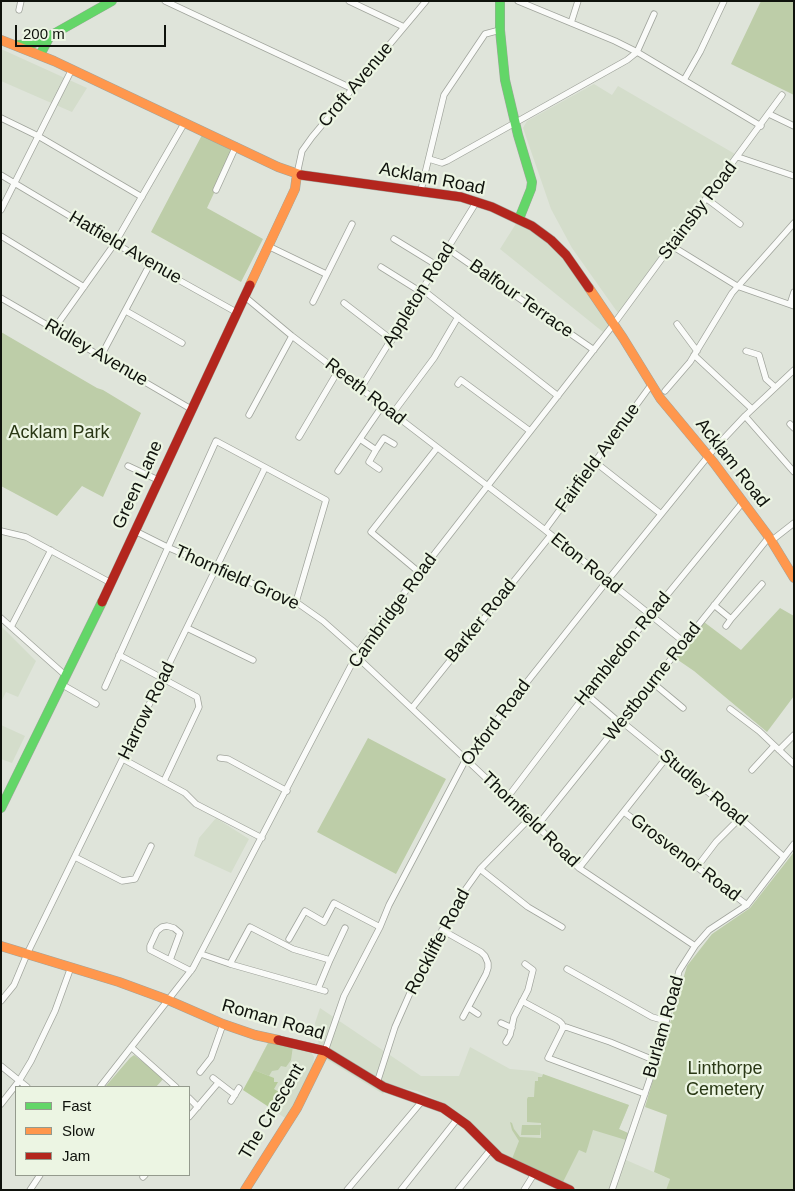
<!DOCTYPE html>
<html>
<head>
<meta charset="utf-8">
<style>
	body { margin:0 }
	#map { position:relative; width:795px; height:1191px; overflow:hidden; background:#dfe4da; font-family:Arial,sans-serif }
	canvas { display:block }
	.frame { position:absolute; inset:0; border:2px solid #0f120c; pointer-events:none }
	.legend { position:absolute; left:15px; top:1086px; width:175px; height:90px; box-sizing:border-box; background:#ecf5e3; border:1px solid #949a8d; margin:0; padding:6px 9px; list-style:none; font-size:15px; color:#0f120c }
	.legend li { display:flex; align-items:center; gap:10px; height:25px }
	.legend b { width:25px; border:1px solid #949a8d }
	.scale { position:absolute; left:15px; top:25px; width:151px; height:22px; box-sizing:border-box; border:2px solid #0f120c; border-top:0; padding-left:6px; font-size:15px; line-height:18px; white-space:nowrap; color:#0f120c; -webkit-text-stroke:4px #ecf5e3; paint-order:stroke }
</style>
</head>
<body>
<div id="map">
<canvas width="795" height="1191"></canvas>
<div class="frame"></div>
<ul class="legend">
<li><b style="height:6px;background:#63d668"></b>Fast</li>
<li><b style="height:6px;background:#ff974d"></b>Slow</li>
<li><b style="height:6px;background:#b3261e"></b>Jam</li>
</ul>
<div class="scale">200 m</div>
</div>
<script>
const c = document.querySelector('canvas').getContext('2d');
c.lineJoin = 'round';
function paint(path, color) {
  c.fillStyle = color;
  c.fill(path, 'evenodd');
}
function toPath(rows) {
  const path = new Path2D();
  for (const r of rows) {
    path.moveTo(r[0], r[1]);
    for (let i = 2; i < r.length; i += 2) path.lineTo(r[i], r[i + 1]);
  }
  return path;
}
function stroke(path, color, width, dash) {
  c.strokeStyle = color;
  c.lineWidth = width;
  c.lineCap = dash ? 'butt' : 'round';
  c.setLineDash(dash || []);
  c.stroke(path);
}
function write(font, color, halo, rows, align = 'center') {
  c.font = font + ' Arial,sans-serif';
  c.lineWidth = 4.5;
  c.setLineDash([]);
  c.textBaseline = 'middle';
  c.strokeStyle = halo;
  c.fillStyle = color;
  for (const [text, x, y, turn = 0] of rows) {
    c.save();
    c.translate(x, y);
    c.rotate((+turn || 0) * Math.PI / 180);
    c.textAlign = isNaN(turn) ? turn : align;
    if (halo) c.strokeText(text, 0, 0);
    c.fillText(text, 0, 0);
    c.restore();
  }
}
paint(toPath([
	[1,49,87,88,72,112,1,81],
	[594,84,612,95,618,86,735,154,618,313,572,248,551,209,523,128,527,121],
	[517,222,549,242,569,266,609,325,603,332,500,249],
	[1,626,36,661,18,697,6,692,1,702],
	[1,725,25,736,12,763,1,759],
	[216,818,249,839,231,873,194,856,199,838],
	[320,1008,421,1076,459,1076,470,1047,510,1069,533,1071,629,1105,619,1129,628,1133,626,1140,626,1160,670,1179,666,1190,577,1190,504,1155,498,1150,471,1122,445,1104,417,1091,388,1085,383,1094,321,1056,315,1023],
	[269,1041,310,1050,314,1057,313,1065,295,1103,285,1118,243,1090]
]), '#d4ddcb');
paint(toPath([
	[761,1,794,1,794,95,731,64],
	[202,135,234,150,207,208,263,239,241,282,151,232],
	[1,332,97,388,103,390,141,413,103,497,82,486,57,516,1,486],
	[780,608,794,616,794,696,767,732,694,671,675,658,704,622,741,650],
	[368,738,446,779,396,874,317,832],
	[794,852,794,1190,666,1190,670,1179,654,1172,667,1115,645,1107,687,966,712,934,750,908],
	[269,1041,293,1046,291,1060,286,1067,281,1066,278,1070,272,1071,269,1076,254,1070],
	[134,1055,164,1078,156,1087,105,1087,130,1058],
	[543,1074,629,1105,619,1129,628,1133,626,1140,593,1130,586,1153,579,1150,563,1182,512,1159,519,1141,512,1130,510,1122,512,1123,514,1129,520,1137,541,1138,541,1126,540,1135,521,1135,522,1125,541,1125,541,1123,527,1122,527,1099,528,1097,534,1097,535,1081,538,1081,538,1077,542,1077]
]), '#bdcda8');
paint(toPath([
	[254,1070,274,1078,274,1082,278,1082,274,1089,279,1092,269,1107,243,1090]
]), '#b6cb9a');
const street = toPath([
	[165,1,353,89],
	[349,1,404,27],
	[518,1,615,41,637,52,761,126],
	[19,10,21,1],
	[571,23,578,1],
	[684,80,700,52,724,1],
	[769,114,794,126],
	[1,118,38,136,142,197],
	[738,157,794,176],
	[429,159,442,163,447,161,627,60,637,52,654,14],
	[297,174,302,151,312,137,426,1],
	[1,175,150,264,236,312],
	[216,190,236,146],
	[421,190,444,95,485,34,500,30],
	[707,199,740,224],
	[1,210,72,69],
	[1,236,84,287],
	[394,239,438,266],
	[268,246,326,274],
	[672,246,737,286,794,306],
	[448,249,594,350],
	[381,267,421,292],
	[423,290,558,396],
	[244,296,292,336,545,530,684,642],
	[1,298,191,409],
	[313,302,352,224],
	[344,303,392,340],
	[790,304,794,292],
	[126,311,182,343],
	[677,324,697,351],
	[54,329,115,243,185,122],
	[746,351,759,355,766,379,775,387],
	[694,355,752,409],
	[101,356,150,264],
	[458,384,461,380,530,431],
	[361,388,477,201],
	[665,391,690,362,732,293,794,223],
	[393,413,434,358,458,317],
	[249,415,292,336],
	[745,416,794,472],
	[790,424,794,428],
	[299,437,338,371],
	[360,439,376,450],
	[595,462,661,514],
	[128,466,158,480],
	[379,469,369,462,376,450,384,438,394,444],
	[338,471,383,405],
	[545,530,651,385],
	[1,531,26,537,111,583],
	[135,531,167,547,296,602,323,621,358,652],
	[771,541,794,523],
	[420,573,371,532,437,448],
	[714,605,731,619,762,584],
	[1,618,65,675],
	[726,626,731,619],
	[11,627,51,550],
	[187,628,253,660],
	[119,655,197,697,199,707,164,781],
	[356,656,537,826,579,868,695,946],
	[653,683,683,708],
	[61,684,96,704],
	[105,687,216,441,326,500,296,602],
	[586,694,620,723],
	[412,708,551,535],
	[730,709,759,731,794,764],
	[621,721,740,818,784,857],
	[779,750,794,735],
	[220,758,228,759,287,791],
	[123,759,185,793,196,804,262,838],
	[752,770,774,746],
	[507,798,586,694,743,502],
	[624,812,747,905],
	[537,826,769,537],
	[75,857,122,881,135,879,151,846],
	[697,867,716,842,740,818],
	[579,868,667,757],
	[480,869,528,907,562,927],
	[442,930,481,952,485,956,488,963,488,968,486,974,463,1017],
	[289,939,305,911,324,922,334,903,380,927],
	[201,954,230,964,325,991],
	[170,960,180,933,174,928,167,926,162,927,157,931,150,946,150,950,191,971],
	[230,964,250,927,293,949,330,960,345,928],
	[567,969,652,1017,666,1021],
	[318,989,330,960],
	[1,1001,14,985,27,954,265,468],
	[522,1001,559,1021,562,1024,563,1028],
	[469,1008,478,1014],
	[501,1023,512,1028],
	[563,1028,548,1058,645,1094],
	[563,1028,566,1027,610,1042,656,1061],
	[506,1042,510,1035,514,1017,528,990,533,970,525,964],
	[131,1047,176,1087],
	[325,1051,344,996,380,927,389,905,466,759,607,581,714,449,745,416,794,370],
	[1,1066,27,1087],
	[200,1072,211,1058,223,1024],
	[213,1078,235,1095],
	[377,1083,395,1027,414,984,463,893,480,869,529,819],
	[100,1087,193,968,358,652,613,325,782,95],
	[189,1098,198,1107],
	[231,1101,239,1088],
	[1,1104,19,1081,31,1061,55,1011,71,967],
	[189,1117,218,1083],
	[143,1177,145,1175],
	[30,1190,40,1175],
	[347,1190,423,1100],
	[401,1190,458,1118],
	[458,1190,491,1149],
	[524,1190,534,1174],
	[612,1190,656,1061,679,971,695,946,709,930,747,905,794,844]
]);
const fast = toPath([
	[500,1,500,30,505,80,518,135,532,182,531,189,519,219],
	[18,45,32,44,50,36],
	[40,55,50,36,112,1],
	[1,808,102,602]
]);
const slow = toPath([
	[1,40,54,61,278,167,301,175],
	[250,285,295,189,297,174],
	[589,288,623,338,660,398,714,463,769,537,794,578],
	[1,946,119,982,168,1000,223,1024,255,1035,278,1040],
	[245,1190,297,1108,325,1051]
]);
const jam = toPath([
	[301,175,461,197,492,207,532,226,551,240,566,255,589,288],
	[102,602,250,285],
	[278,1040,325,1051,384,1087,443,1108,467,1125,499,1157,570,1190]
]);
stroke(street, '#a0a49c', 7);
stroke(fast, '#a0a49c', 10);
stroke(slow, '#a0a49c', 10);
stroke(jam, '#a0a49c', 10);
stroke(street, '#fafbf9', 5.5);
stroke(fast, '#63d668', 9);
stroke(slow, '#ff974d', 9);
stroke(jam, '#b3261e', 9);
write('18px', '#0f120c', '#ecf5e3', [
	["Croft Avenue",356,85,-50],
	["Acklam Road",432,179,11],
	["Stainsby Road",698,211,-53],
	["Hatfield Avenue",125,248,30],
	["Appleton Road",419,295,-58],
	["Balfour Terrace",521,299,35],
	["Ridley Avenue",96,353,30],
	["Reeth Road",365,392,38],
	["Fairfield Avenue",598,458,-54],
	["Acklam Road",732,463,52],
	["Green Lane",138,485,-65],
	["Eton Road",586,564,39],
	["Thornfield Grove",237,578,24],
	["Cambridge Road",393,611,-54],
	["Barker Road",481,621,-51],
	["Hambledon Road",623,649,-51],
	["Westbourne Road",653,682,-52],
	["Harrow Road",147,711,-64],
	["Oxford Road",496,723,-53],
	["Studley Road",703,788,40],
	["Thornfield Road",530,820,44],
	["Grosvenor Road",685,858,37],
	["Rockliffe Road",438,942,-62],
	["Roman Road",273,1020,16],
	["Burlam Road",664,1027,-74],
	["The Crescent",272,1112,-59]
]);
write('18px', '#293714', '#ecf5e3', [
	["Acklam Park",59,433],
	["Linthorpe",725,1069],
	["Cemetery",725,1090]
]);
</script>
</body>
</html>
